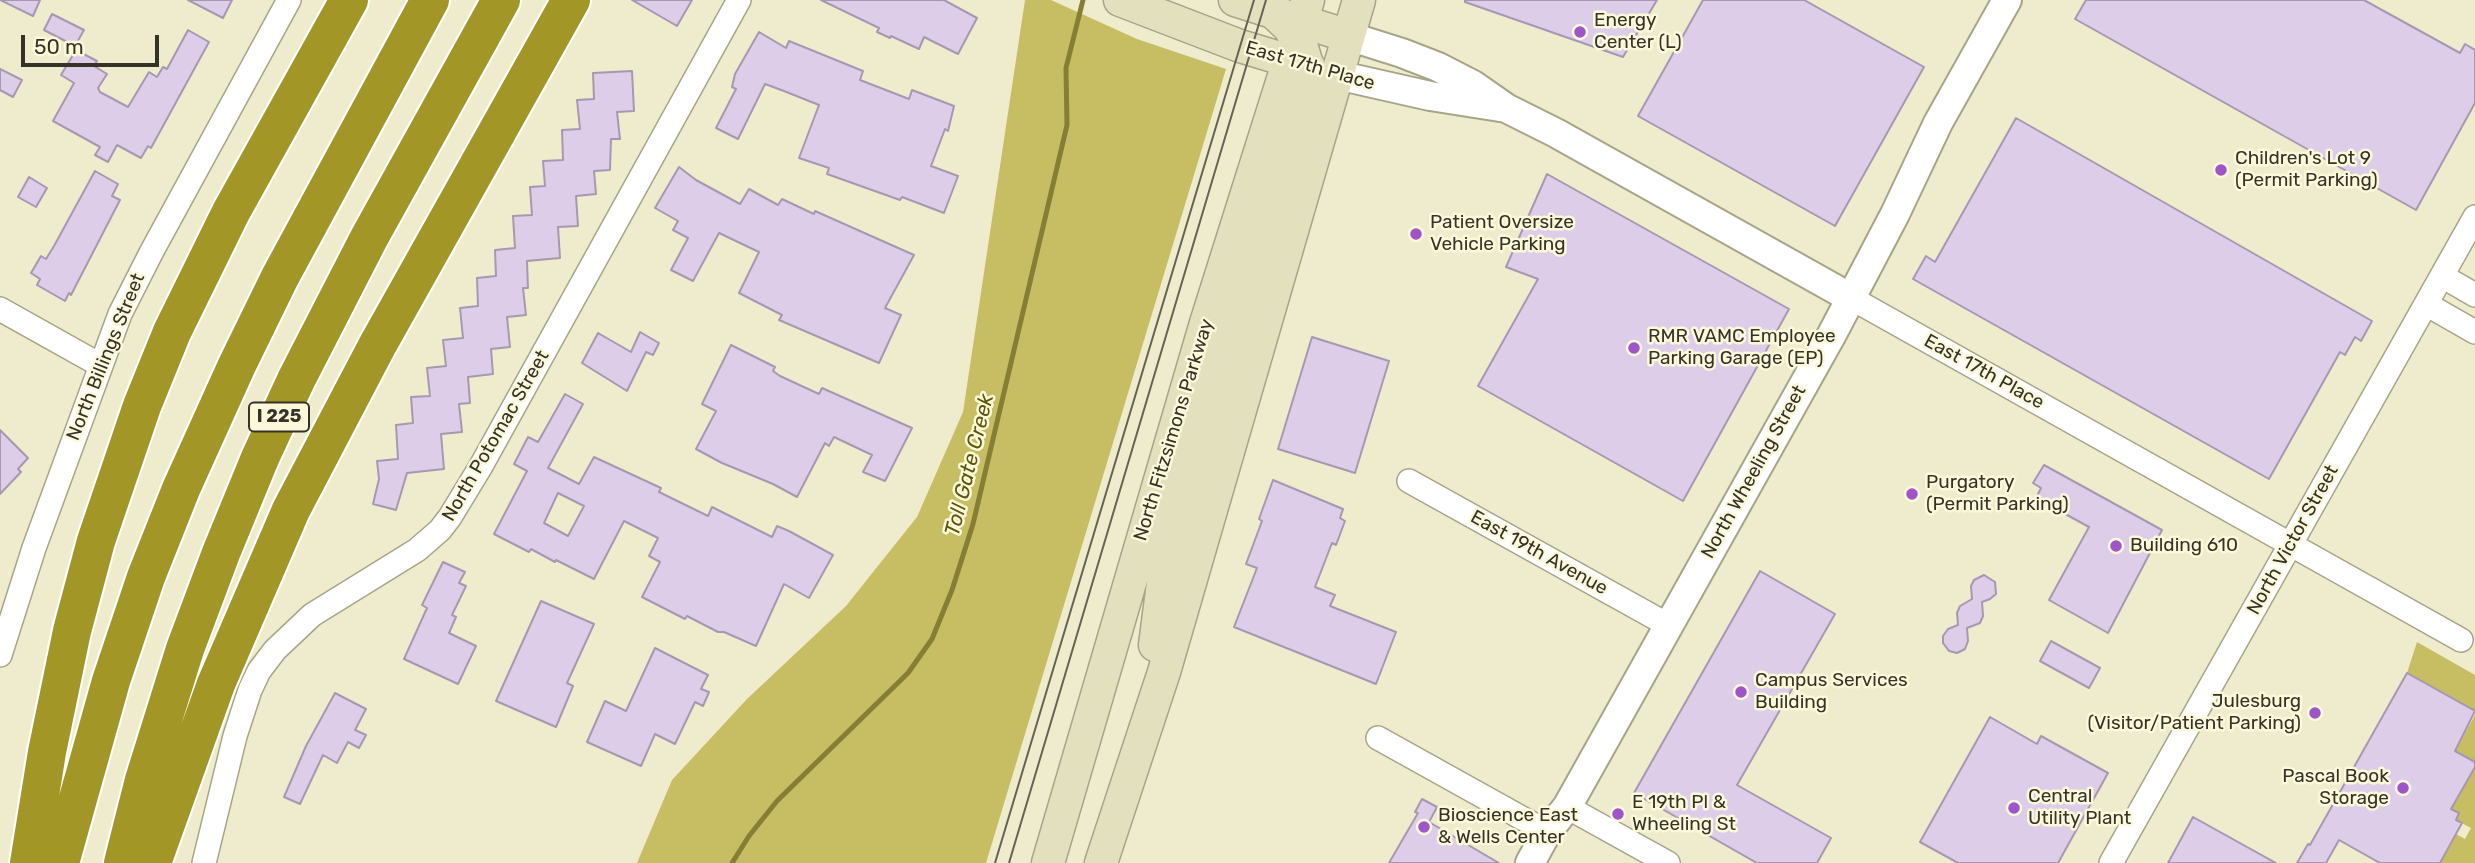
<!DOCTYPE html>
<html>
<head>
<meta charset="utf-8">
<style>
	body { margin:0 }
	#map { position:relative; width:2475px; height:863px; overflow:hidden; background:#efecce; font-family:Rubik,sans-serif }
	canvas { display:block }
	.scale { position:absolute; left:21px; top:35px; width:138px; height:32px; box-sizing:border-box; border:4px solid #353328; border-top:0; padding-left:9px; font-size:21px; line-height:24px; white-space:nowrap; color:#353328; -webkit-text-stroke:5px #fcf9db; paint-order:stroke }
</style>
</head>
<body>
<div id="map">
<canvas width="2475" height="863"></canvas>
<div class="scale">50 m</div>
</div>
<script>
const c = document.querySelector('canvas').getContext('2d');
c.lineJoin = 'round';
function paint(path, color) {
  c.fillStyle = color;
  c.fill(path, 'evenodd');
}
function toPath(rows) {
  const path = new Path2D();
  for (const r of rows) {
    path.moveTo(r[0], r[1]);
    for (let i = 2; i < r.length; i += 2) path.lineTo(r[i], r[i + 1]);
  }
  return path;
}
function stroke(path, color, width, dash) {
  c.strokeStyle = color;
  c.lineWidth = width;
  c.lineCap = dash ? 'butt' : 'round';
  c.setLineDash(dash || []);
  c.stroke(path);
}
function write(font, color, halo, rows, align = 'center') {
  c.font = font + ' Rubik,sans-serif';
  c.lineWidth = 5;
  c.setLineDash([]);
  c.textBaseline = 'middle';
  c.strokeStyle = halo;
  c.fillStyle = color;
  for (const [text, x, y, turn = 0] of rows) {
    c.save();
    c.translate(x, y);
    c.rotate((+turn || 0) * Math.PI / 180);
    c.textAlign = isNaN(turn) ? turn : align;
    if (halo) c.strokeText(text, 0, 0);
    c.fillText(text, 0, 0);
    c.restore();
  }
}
paint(toPath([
	[1025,0,1051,0,1137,39,1226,69,986,863,637,863,672,780,747,699,846,606,917,517,963,412],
	[2417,642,2475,675,2475,711,2407,673],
	[2475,715,2475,762,2455,751],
	[2475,767,2475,863,2440,863,2456,834,2465,839,2471,828,2456,820,2459,813,2451,809]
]), '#c7bd63');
stroke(toPath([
	[732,863,749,836,777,801,908,673,932,639,952,590,973,524,1067,125,1066,68,1083,0]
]), '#867e35', 5);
const building = toPath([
	[0,0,40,0,33,16,0,0],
	[188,0,232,0,223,18,188,0],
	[632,0,692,0,677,26,632,0],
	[821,0,944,0,977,18,958,54,924,37,919,49,891,36,890,38,877,32,879,28,821,0],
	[1465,0,1657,0,1623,57,1465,2,1465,0],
	[1703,0,1804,0,1924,67,1835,226,1638,116,1703,0],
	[2086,0,2364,0,2460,53,2465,44,2475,50,2475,103,2416,210,2075,19,2086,0],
	[52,14,84,30,75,46,44,30,52,14],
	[188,30,209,42,151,148,148,146,141,158,117,145,108,162,95,155,100,147,53,121,74,83,61,75,76,50,97,61,94,66,107,74,98,88,100,92,128,107,149,72,157,77,163,67,167,69,188,30],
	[759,32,786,48,789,41,863,71,860,80,909,99,912,90,954,106,948,131,945,129,931,166,958,176,944,213,902,197,900,200,827,174,829,168,799,158,819,105,784,91,765,84,738,139,716,128,736,89,732,87,735,74,759,32],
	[0,69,22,80,13,97,0,90,0,69],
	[632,71,634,111,617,112,620,139,611,139,610,170,594,171,596,194,576,196,578,226,558,227,560,258,527,261,528,288,523,288,526,315,507,317,510,347,491,349,493,374,468,377,470,403,459,404,462,432,441,434,444,469,407,473,396,510,373,504,379,479,377,461,398,459,396,425,413,423,411,397,430,396,427,368,446,366,443,340,463,338,460,308,478,306,477,278,496,276,495,250,515,248,513,216,532,215,530,187,545,186,543,161,563,160,562,130,580,129,577,100,594,99,593,73,632,71],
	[2016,118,2372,321,2361,341,2355,337,2345,355,2340,352,2269,479,1913,279,1926,256,1935,262,2016,118],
	[679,167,696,180,740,204,749,189,778,205,782,199,814,214,815,211,914,255,885,308,901,315,879,363,779,320,782,315,739,293,759,252,719,233,693,281,671,270,688,238,673,230,678,221,655,208,679,167],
	[95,171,118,184,112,196,120,200,71,295,69,293,65,301,37,285,40,279,31,273,41,256,46,259,54,246,95,171],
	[1547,174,1789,309,1683,501,1478,386,1538,279,1506,267,1547,174],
	[29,177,47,188,36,207,18,197,29,177],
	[640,332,659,343,653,355,646,352,627,391,582,363,598,333,631,352,640,332],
	[1312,337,1389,361,1355,473,1278,449,1312,337],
	[731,345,775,367,773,371,780,376,819,394,822,388,912,428,885,481,863,472,872,455,834,437,829,446,825,443,797,497,773,484,722,463,696,449,716,411,702,404,731,345],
	[565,394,583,404,548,468,579,484,594,457,661,488,659,492,708,516,712,507,772,537,777,526,789,531,833,555,809,598,784,584,756,646,724,632,718,632,687,616,685,619,642,597,660,562,649,556,658,538,624,521,594,579,556,560,555,562,531,549,529,552,494,534,527,471,514,464,528,437,538,442,565,394],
	[558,493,584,506,568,536,544,523,558,493],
	[0,430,28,458,18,469,21,472,0,494,0,430],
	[2044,465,2162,530,2108,633,2049,600,2089,527,2036,498,2041,488,2033,483,2044,465],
	[1273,480,1343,509,1340,518,1345,521,1336,545,1332,543,1315,587,1335,595,1330,606,1396,632,1376,684,1234,627,1257,568,1246,564,1262,521,1259,519,1273,480],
	[443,562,465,572,459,583,466,586,452,615,456,617,449,633,476,646,458,684,404,659,427,608,422,605,443,562],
	[1760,571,1835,614,1737,785,1831,838,1817,863,1757,863,1634,793,1760,571],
	[1984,575,1995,582,1996,594,1990,599,1982,602,1983,616,1980,623,1967,628,1968,641,1965,649,1957,653,1949,651,1943,643,1943,636,1948,629,1958,625,1957,613,1960,606,1972,599,1971,586,1974,580,1984,575],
	[541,601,594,624,567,683,573,686,556,727,496,701,541,601],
	[2051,641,2100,668,2089,688,2040,661,2051,641],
	[655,648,708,675,701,689,709,692,703,706,695,702,675,744,655,734,641,766,587,742,605,701,626,711,655,648],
	[2407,673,2475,711,2455,751,2475,762,2475,767,2451,809,2459,813,2456,820,2462,823,2440,863,2380,863,2339,840,2326,863,2297,863,2308,844,2310,845,2407,673],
	[335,693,366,709,355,730,366,735,359,748,348,742,337,763,323,755,300,804,284,797,306,746,335,693],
	[1990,717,2037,744,2041,736,2108,773,2058,863,1958,863,1920,842,1990,717],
	[1422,799,1437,807,1429,822,1499,863,1389,863,1418,813,1415,812,1422,799],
	[2193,817,2276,863,2168,863,2193,817]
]);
paint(building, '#ddcde8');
stroke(building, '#a798b1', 2);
const minor = toPath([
	[2442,276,2475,295],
	[1851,298,2461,640],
	[2426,304,2475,332],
	[0,309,100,365],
	[1409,481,1668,625],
	[0,655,34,548,120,314,152,251,289,0],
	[1378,738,1547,832],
	[1567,807,1668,863],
	[204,863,235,736,250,690,259,671,275,650,312,615,417,550,440,530,450,517,481,466,739,0],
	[2111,863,2475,217]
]);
const tertiary = toPath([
	[1348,36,1402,53,1438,67,1473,85,1506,108,1556,133,1851,298],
	[1337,75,1430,96,1500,107],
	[1530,863,1547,832,1567,807,1831,336,1895,214,1938,123,2007,0]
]);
const secondary = toPath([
	[1120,0,1240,46,1309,67],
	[1235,0,1348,36],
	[1155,645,1165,568,1174,533,1304,88,1306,61,1302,48,1289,27,1275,14],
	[1048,863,1206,323,1308,0],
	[1101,863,1164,672,1359,0]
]);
const motorway = toPath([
	[29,863,47,752,72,631,96,541,142,406,172,332,231,212,349,0],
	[60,863,111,681,146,577,181,489,237,365,280,277,430,0],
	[123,863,144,780,185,649,221,553,260,458,296,380,369,238,501,0],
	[152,863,216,684,291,510,377,346,571,0]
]);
stroke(minor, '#a7a488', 26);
stroke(tertiary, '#a7a488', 32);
stroke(secondary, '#a7a488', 35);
stroke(motorway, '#fff', 42);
stroke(minor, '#fff', 23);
stroke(tertiary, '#fff', 28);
stroke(secondary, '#e3e0be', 32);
stroke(motorway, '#a29627', 38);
stroke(toPath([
	[995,863,1254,0],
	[1009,863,1266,0]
]), '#666353', 2);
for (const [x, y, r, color] of [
	[1580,32,7,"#9f54c7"],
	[2221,170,7,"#9f54c7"],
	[1416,234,7,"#9f54c7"],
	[1634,348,7,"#9f54c7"],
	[1912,494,7,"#9f54c7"],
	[2116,546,7,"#9f54c7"],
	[1741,692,7,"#9f54c7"],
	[2315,713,7,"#9f54c7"],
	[2403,788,7,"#9f54c7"],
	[2014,808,7,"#9f54c7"],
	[1618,814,7,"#9f54c7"],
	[1424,827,7,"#9f54c7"]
]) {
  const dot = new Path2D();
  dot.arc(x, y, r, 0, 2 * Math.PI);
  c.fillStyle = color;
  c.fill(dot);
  stroke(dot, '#fcf9db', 2.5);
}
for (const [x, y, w] of [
	[279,417,60]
]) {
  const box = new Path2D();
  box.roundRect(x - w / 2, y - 14.5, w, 29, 5);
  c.fillStyle = '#fcf9db';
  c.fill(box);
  stroke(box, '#353328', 2);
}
write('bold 18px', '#353328', null, [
	["I 225",279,417]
]);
write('19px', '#353328', '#fcf9db', [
	["Energy",1594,21],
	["Center (L)",1594,43],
	["Children's Lot 9",2235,159],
	["(Permit Parking)",2235,181],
	["Patient Oversize",1430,223],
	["Vehicle Parking",1430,245],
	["RMR VAMC Employee",1648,337],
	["Parking Garage (EP)",1648,359],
	["Purgatory",1926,483],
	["(Permit Parking)",1926,505],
	["Building 610",2130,546],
	["Campus Services",1755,681],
	["Building",1755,703],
	["Julesburg",2301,702,"right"],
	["(Visitor/Patient Parking)",2301,724,"right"],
	["Pascal Book",2389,777,"right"],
	["Storage",2389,799,"right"],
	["Central",2028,797],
	["Utility Plant",2028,819],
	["E 19th Pl &",1632,803],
	["Wheeling St",1632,825],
	["Bioscience East",1438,816],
	["& Wells Center",1438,838]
], 'left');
write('19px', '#353328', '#fcf9db', [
	["East 17th Place",1310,66,16],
	["North Billings Street",106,357,-68],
	["East 17th Place",1984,372,29],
	["North Fitzsimons Parkway",1174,430,-73],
	["North Potomac Street",496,436,-60],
	["North Wheeling Street",1754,472,-61],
	["North Victor Street",2293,540,-61],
	["East 19th Avenue",1539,553,29]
]);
write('italic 21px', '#5e560a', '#fcf9db', [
	["Toll Gate Creek",970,465,-76]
]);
</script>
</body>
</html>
